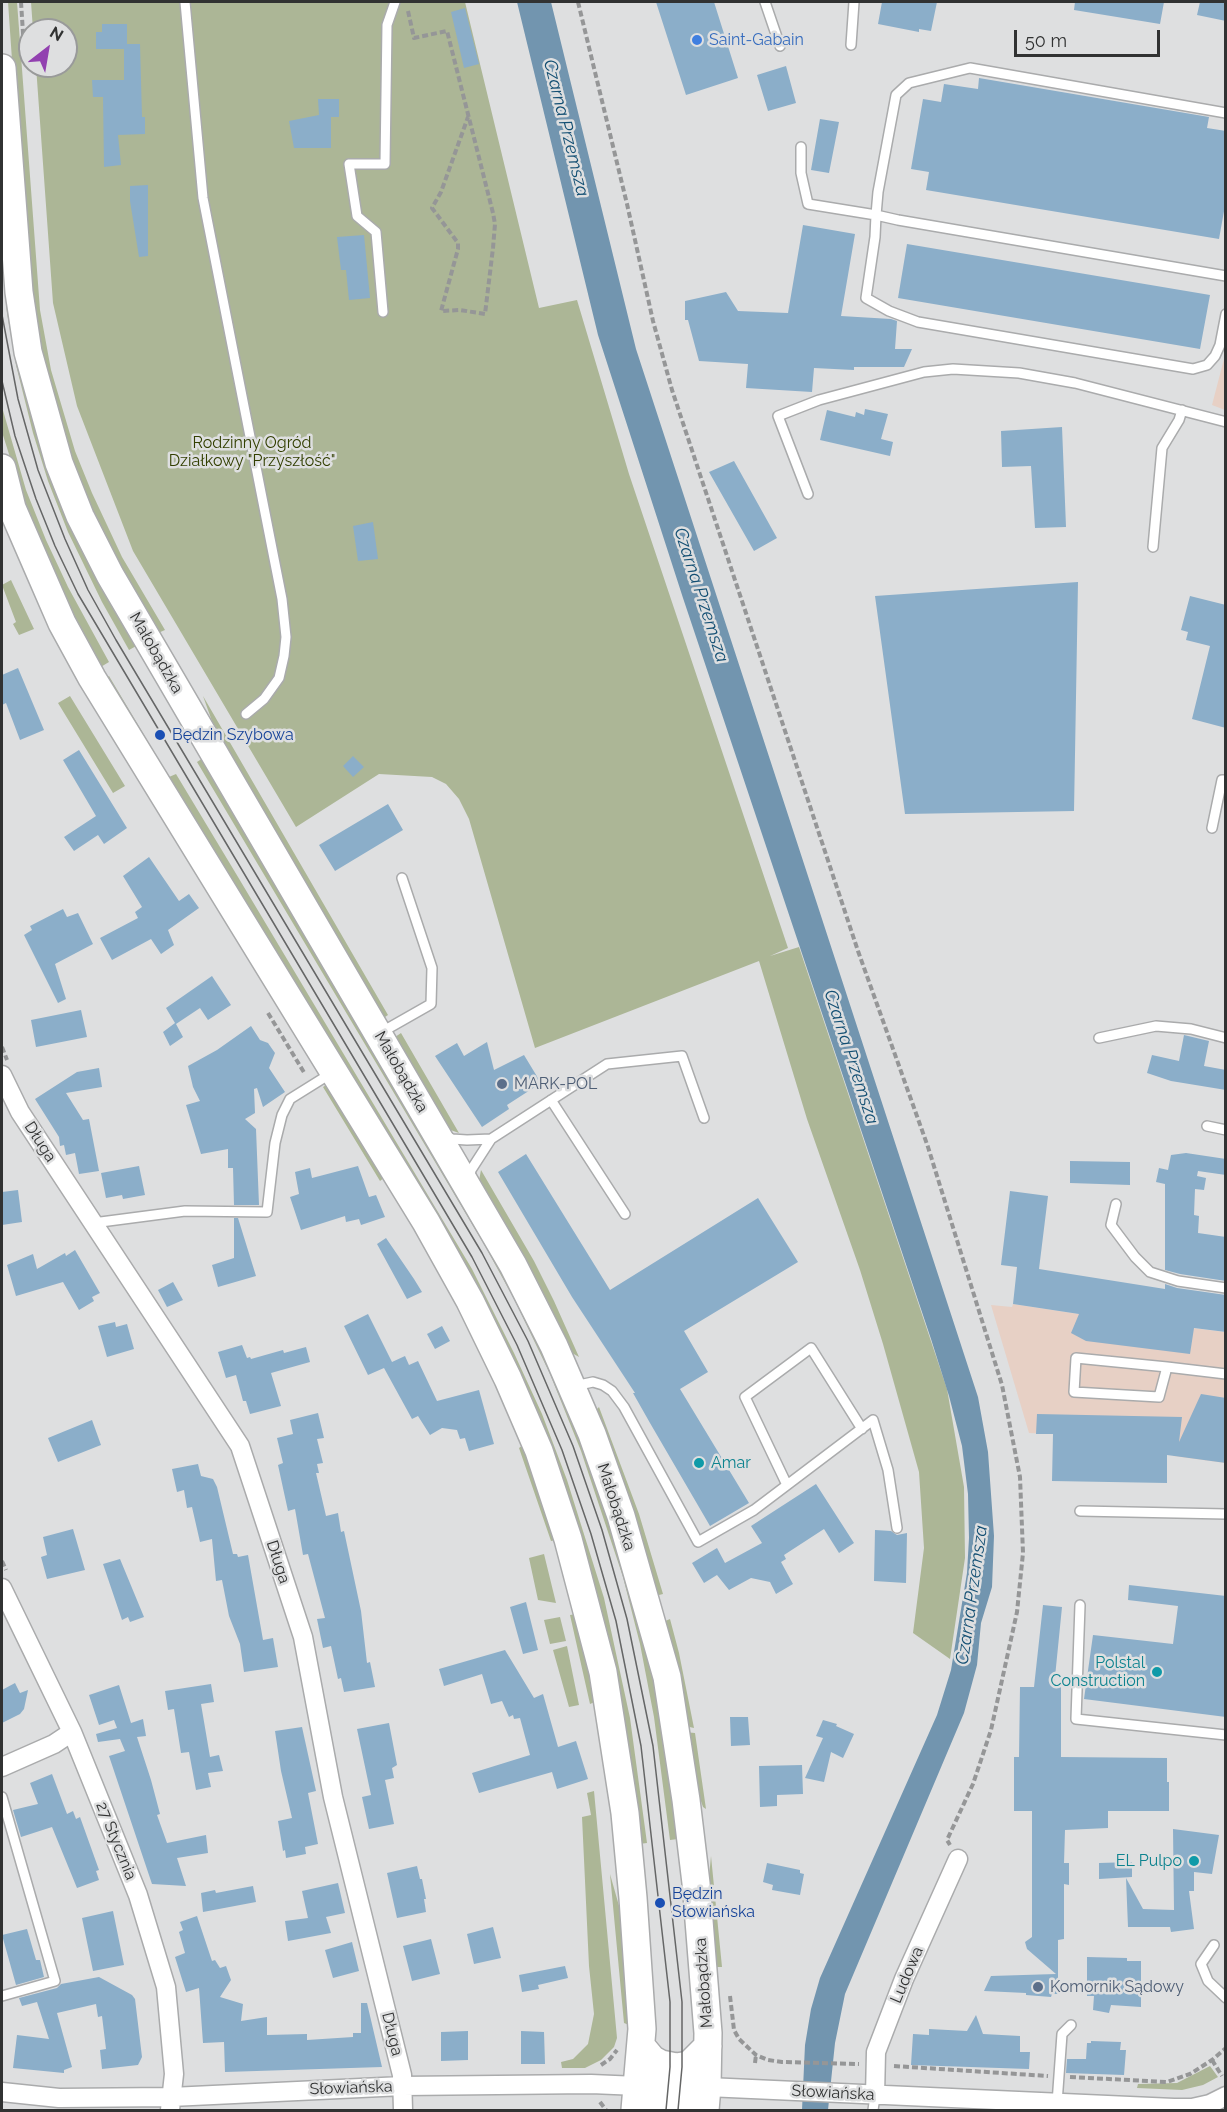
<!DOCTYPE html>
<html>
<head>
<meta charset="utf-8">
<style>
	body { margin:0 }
	#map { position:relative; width:1227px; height:2112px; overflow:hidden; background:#dedfe0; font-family:Raleway,sans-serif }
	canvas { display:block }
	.frame { position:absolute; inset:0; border:3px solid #313232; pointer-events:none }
	.north { position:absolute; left:18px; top:18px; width:60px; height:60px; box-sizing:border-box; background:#dedfe0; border:2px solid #999a9a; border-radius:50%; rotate:31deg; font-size:16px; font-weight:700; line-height:24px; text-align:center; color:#313232 }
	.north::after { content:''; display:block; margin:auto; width:21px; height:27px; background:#9241b0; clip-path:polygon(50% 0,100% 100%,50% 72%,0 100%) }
	.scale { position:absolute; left:1014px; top:30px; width:146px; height:27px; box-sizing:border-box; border:3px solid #313232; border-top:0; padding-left:8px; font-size:18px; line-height:21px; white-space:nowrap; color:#313232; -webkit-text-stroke:4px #dedfe0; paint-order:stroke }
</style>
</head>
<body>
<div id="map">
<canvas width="1227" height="2112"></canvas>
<div class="frame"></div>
<div class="north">N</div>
<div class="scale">50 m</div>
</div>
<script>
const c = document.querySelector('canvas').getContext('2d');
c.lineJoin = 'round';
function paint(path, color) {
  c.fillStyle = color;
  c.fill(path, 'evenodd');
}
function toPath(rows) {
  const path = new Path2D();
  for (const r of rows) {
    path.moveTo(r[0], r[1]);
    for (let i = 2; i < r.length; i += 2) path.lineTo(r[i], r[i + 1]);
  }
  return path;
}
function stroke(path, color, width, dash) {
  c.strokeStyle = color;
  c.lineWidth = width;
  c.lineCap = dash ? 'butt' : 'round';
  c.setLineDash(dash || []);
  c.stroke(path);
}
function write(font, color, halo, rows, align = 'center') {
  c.font = font + ' Raleway,sans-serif';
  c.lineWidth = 5;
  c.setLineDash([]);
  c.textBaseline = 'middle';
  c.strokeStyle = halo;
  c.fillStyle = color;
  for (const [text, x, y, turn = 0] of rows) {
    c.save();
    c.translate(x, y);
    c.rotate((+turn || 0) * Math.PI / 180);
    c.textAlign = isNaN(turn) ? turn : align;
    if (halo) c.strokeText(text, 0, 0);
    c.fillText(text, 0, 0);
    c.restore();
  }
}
paint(toPath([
	[1225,355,1225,410,1212,405],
	[1013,1304,1079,1314,1225,1332,1225,1463,1173,1456,1174,1440,1029,1433,991,1305,1012,1307]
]), '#e7d0c5');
paint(toPath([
	[8,2,17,2,40,310,51,370,75,451,92,493,122,557,165,630,158,633,106,546,77,482,42,368,23,219],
	[31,2,465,2,539,308,577,300,629,474,788,948,770,956,799,947,947,1389,964,1487,965,1558,950,1659,913,1633,924,1548,919,1472,883,1344,860,1270,807,1119,759,961,535,1048,469,819,459,799,446,784,432,777,379,774,296,827,133,551,77,406,53,303,36,66,66,66,66,30,33,30],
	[2,205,8,289,138,645,129,650,102,602,68,532,48,481,33,433,16,365,7,313,2,263],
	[2,407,26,490,46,540,68,587,109,662,99,668,37,543,2,432],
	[11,580,34,629,19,635,13,624,16,622,2,585],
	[109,676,169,777,176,774,238,877,472,1269,514,1353,542,1414,567,1480,604,1598,630,1718,647,1843,639,1844,561,1483,105,679],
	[70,696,125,786,113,793,58,703],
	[203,696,388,1015,382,1019,218,738],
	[203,758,383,1063,536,1333,596,1476,652,1673,661,1717,678,1839,670,1840,654,1717,640,1644,623,1577,581,1451,550,1374,514,1299,485,1246,197,762],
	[401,1033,459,1133,445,1128,392,1039],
	[329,1083,385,1177,380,1181,323,1087],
	[481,1170,534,1261,554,1301,579,1357,567,1350,478,1186],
	[599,1407,639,1514,663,1594,655,1596,595,1411],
	[523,1445,556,1540,551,1541,519,1448],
	[544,1554,556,1603,538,1600,529,1558],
	[577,1614,597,1701,590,1704,570,1615],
	[560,1617,566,1641,550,1644,544,1620],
	[670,1619,679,1653,694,1728,685,1726,663,1622],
	[567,1646,579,1705,569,1707,553,1650],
	[684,1732,695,1733,706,1809,703,1807,693,1778],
	[594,1791,617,2038,614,2047,601,2060,585,2068,562,2068,561,2062,573,2059,588,2044,594,2014,589,1966,582,1817,591,1815,587,1793],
	[711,1856,722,1967,714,1967,707,1899],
	[610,1874,623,1920,629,2025,624,2023],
	[1210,2066,1218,2077,1203,2085,1182,2090,1137,2088,1138,2084,1177,2083]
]), '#acb696');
paint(toPath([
	[517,2,551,2,636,349,978,1397,988,1452,994,1536,992,1587,981,1623,977,1665,964,1713,845,1994,835,2043,828,2110,802,2110,805,2045,811,2009,820,1978,937,1715,951,1670,967,1573,969,1538,968,1494,962,1446,949,1396,931,1339,683,598,598,335]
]), '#7295af');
paint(toPath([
	[656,2,714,2,738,78,686,95],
	[882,2,937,2,931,31,919,29,919,32,878,24],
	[1075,2,1164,2,1160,24,1074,10],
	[1200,2,1226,2,1226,21,1197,15],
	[465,8,479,64,464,68,451,12],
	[102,24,127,24,127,44,140,44,142,117,145,117,145,134,118,135,121,165,104,167,103,97,93,97,92,80,124,80,124,49,96,49,96,32,102,32],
	[786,66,796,103,768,111,757,75],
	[979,78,1209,117,1207,128,1226,131,1226,200,1219,239,926,190,929,172,911,169,923,99,941,102,944,84,978,89],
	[318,99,339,99,339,117,331,117,331,148,294,148,289,121,319,115],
	[820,119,839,122,829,173,811,170],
	[148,185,148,256,139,257,130,201,130,186],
	[803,225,855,234,841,316,891,319,897,321,895,349,912,349,904,367,854,367,854,370,814,368,812,392,746,388,748,364,699,361,688,320,685,320,685,301,726,292,738,311,788,313],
	[364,235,370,298,349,300,346,270,341,270,337,237],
	[907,244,1210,295,1200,349,898,298],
	[865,409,888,414,881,439,893,442,890,456,820,440,827,410,855,417,856,412,864,415],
	[1062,427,1066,527,1035,528,1031,466,1002,467,1001,431],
	[734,461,777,538,754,551,709,472],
	[373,522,378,559,358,561,353,526],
	[1078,582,1074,811,905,814,875,596],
	[1190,596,1226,605,1226,728,1192,719,1210,646,1186,640,1188,632,1181,630],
	[18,668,44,730,20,740,6,703,2,705,2,675],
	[79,750,127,828,104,844,98,835,74,851,64,837,96,816,63,760],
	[353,756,364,767,353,777,343,766],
	[388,804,403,830,335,871,319,845],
	[149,857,179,901,189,894,199,908,168,930,174,945,161,954,151,939,112,960,100,938,138,918,135,912,142,907,123,876],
	[63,909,67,917,78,913,93,944,55,964,66,999,58,1003,24,935,32,930,30,926],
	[212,976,231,1005,208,1020,200,1008,176,1024,183,1037,170,1046,163,1032,175,1023,166,1008],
	[81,1010,87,1037,36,1047,31,1020],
	[251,1026,260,1040,268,1043,275,1053,269,1068,285,1092,263,1107,257,1088,254,1089,255,1113,245,1119,256,1129,259,1205,234,1205,233,1168,228,1168,228,1149,201,1154,186,1105,200,1101,193,1087,188,1066,217,1050],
	[1184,1035,1209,1041,1204,1066,1226,1070,1226,1090,1171,1081,1147,1073,1152,1055,1179,1061],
	[487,1042,494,1070,524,1055,541,1083,507,1105,509,1109,482,1127,435,1056,457,1043,464,1056],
	[99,1068,102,1087,66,1093,83,1120,89,1119,99,1171,79,1174,75,1153,66,1155,64,1145,60,1146,59,1137,35,1099,77,1072],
	[1186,1153,1226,1159,1226,1175,1198,1171,1197,1176,1206,1178,1204,1190,1195,1189,1194,1215,1199,1216,1198,1233,1226,1237,1226,1281,1180,1274,1165,1270,1165,1184,1156,1182,1159,1168,1168,1170,1171,1155],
	[526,1154,610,1290,758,1198,798,1262,684,1331,708,1372,680,1389,749,1503,710,1526,650,1423,633,1393,635,1393,572,1297,498,1172],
	[1070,1161,1130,1162,1130,1185,1070,1183],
	[139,1166,145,1195,123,1199,122,1195,106,1198,101,1173],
	[358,1166,369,1197,376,1195,385,1217,361,1225,359,1219,346,1222,345,1216,301,1230,290,1197,299,1194,295,1172,310,1168,312,1178],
	[18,1190,22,1222,2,1225,2,1192],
	[1010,1191,1048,1196,1039,1269,1165,1289,1165,1284,1177,1288,1226,1295,1226,1332,1194,1328,1190,1354,1086,1341,1071,1333,1079,1314,1013,1304,1017,1267,1001,1265],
	[234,1218,238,1218,256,1276,218,1287,212,1265,234,1258],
	[386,1238,414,1279,422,1292,407,1299,377,1244],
	[75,1250,100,1293,92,1297,94,1301,79,1310,63,1282,16,1296,7,1265,33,1254,37,1269,65,1253,66,1256],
	[173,1282,183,1300,167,1307,158,1290],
	[368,1314,392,1362,405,1356,409,1365,418,1361,437,1401,479,1390,494,1444,469,1451,465,1438,460,1439,457,1430,442,1428,430,1435,418,1416,412,1419,384,1368,368,1375,344,1326],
	[115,1322,116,1327,127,1324,134,1349,107,1357,98,1326],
	[442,1326,450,1341,435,1349,427,1334],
	[242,1345,247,1358,250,1357,251,1359,283,1350,284,1353,306,1347,310,1362,271,1373,281,1406,250,1414,246,1401,243,1401,236,1375,226,1378,218,1352],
	[1201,1394,1226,1398,1226,1463,1167,1455,1167,1483,1052,1481,1053,1434,1036,1434,1037,1414,1182,1417,1179,1442],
	[318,1413,324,1438,317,1439,323,1463,317,1464,319,1473,316,1473,326,1516,338,1513,341,1532,344,1531,361,1611,367,1663,370,1662,375,1687,344,1692,341,1678,338,1679,331,1646,323,1648,317,1619,325,1618,308,1554,303,1555,295,1509,288,1511,278,1465,283,1463,277,1438,293,1434,290,1420],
	[92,1420,101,1445,58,1462,48,1438],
	[198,1464,201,1476,213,1479,217,1487,233,1554,237,1554,238,1557,248,1555,263,1640,273,1638,278,1667,244,1672,240,1644,229,1616,222,1580,216,1581,212,1539,200,1542,192,1507,187,1508,184,1490,177,1492,172,1469],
	[816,1484,854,1543,839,1553,824,1529,784,1555,786,1559,781,1562,793,1584,776,1594,770,1582,751,1578,729,1590,717,1575,704,1583,692,1563,717,1548,725,1563,762,1543,751,1526],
	[73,1529,85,1570,47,1579,41,1557,47,1555,43,1537],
	[875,1530,891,1531,897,1535,907,1533,906,1583,874,1581],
	[120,1559,144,1617,130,1622,128,1617,122,1620,103,1564],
	[1129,1585,1226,1596,1226,1717,1084,1699,1093,1635,1173,1644,1178,1606,1128,1600],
	[526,1602,538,1650,523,1654,510,1607],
	[1043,1605,1062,1607,1054,1687,1061,1687,1061,1757,1167,1758,1167,1782,1169,1782,1169,1811,1108,1811,1108,1828,1065,1830,1064,1863,1069,1863,1069,1885,1064,1884,1064,1939,1058,1940,1058,1994,1052,1994,1051,1997,1026,1995,1026,1993,984,1991,991,1976,1056,1974,1027,1949,1025,1942,1032,1937,1032,1811,1014,1811,1014,1757,1019,1757,1020,1687,1034,1687],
	[505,1650,534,1698,543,1694,558,1747,576,1741,588,1779,557,1789,552,1772,479,1793,472,1773,530,1755,520,1718,514,1719,513,1715,509,1717,502,1701,491,1704,482,1674,444,1686,439,1669],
	[15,1683,20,1693,28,1690,24,1709,20,1714,2,1723,2,1690],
	[211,1684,214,1702,201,1704,210,1757,219,1755,223,1771,208,1773,211,1787,196,1790,189,1752,181,1753,174,1709,168,1710,165,1691],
	[119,1685,131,1723,143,1719,146,1736,137,1737,151,1780,160,1814,157,1815,167,1843,206,1835,208,1853,177,1858,186,1886,152,1884,109,1756,125,1751,120,1739,98,1742,96,1734,117,1728,114,1720,99,1725,89,1695],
	[730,1717,748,1717,750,1745,731,1746],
	[823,1720,837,1724,836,1726,854,1734,843,1758,831,1752,824,1782,805,1778,823,1738,816,1736],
	[389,1723,397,1765,392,1768,394,1778,385,1780,394,1824,369,1829,362,1797,371,1795,357,1729],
	[302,1727,316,1791,308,1793,318,1844,305,1847,306,1854,286,1858,285,1850,283,1851,278,1821,292,1818,281,1771,275,1731],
	[802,1765,803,1794,777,1795,777,1806,760,1807,759,1766],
	[52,1774,67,1814,73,1811,76,1819,80,1817,99,1870,96,1871,99,1880,77,1888,52,1827,21,1837,13,1810,38,1804,30,1783],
	[1173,1829,1219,1835,1212,1874,1194,1872,1194,1891,1189,1891,1194,1929,1171,1932,1170,1927,1128,1927,1126,1878,1143,1909,1174,1910],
	[1132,1862,1132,1877,1099,1879,1099,1863],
	[767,1863,800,1870,800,1873,804,1874,800,1895,772,1890,773,1885,763,1882],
	[417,1866,420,1879,422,1879,426,1899,424,1899,426,1912,397,1918,387,1873],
	[338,1883,345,1913,326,1917,331,1933,288,1941,285,1921,308,1918,302,1891],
	[253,1886,256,1902,203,1912,201,1893,215,1890,216,1893],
	[113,1911,124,1965,93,1971,82,1918],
	[197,1916,212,1961,215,1960,220,1968,226,1966,231,1980,220,1997,243,2004,241,2021,267,2017,267,2035,307,2034,307,2040,353,2037,353,2033,361,2033,361,2003,367,2003,382,2067,225,2072,224,2042,203,2043,199,1988,186,1992,175,1957,185,1953,179,1932,183,1930,180,1922],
	[493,1927,501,1958,474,1964,467,1934],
	[27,1929,36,1960,40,1960,44,1977,16,1985,2,1935],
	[431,1939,440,1974,412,1981,403,1946],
	[352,1942,359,1971,333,1978,325,1950],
	[1087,1957,1127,1958,1127,1961,1141,1961,1141,2007,1111,2005,1109,2013,1093,2010,1094,1996,1087,1996],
	[565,1966,568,1978,538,1985,539,1989,522,1992,519,1975],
	[99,1977,132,1995,135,1999,142,2057,138,2065,102,2069,100,2050,106,2049,102,2016,98,2017,96,2004,57,2013,72,2067,64,2070,64,2073,13,2068,17,2035,49,2039,37,2002,22,2006,19,1998,57,1988,61,1984],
	[976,2015,983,2034,1020,2036,1020,2052,1030,2052,1029,2069,911,2065,913,2034,929,2035,929,2029,967,2031],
	[468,2031,468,2060,441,2061,441,2032],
	[521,2031,544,2032,545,2064,521,2064],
	[1091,2041,1121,2042,1120,2050,1126,2050,1124,2075,1066,2073,1067,2059,1086,2059,1087,2043,1091,2043]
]), '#8baec9');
const lane = toPath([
	[185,2,203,198,282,599,286,637,284,656,279,678,264,699,246,714],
	[765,2,780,46],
	[851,45,854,2],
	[801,147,801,173,808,204,876,215,878,192,896,95,909,83,970,68,1226,113],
	[1226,276,898,220,876,215,875,237,866,298,889,311,918,322,1193,369,1207,365,1215,356,1220,345,1226,314],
	[383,312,376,232,357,216,349,164,385,164,387,25,395,2],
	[808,494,778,416,819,400,924,372,953,369,1019,373,1075,383,1226,422],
	[1153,547,1162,448,1179,420,1182,410],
	[1212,828,1222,780,1226,780],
	[380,1033,431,1004,432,968,402,878],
	[1099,1038,1156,1026,1191,1029,1226,1038],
	[551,1100,625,1214],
	[1207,1126,1226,1130],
	[443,1134,452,1139,467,1140,491,1139],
	[469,1180,471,1170,491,1139,607,1064,682,1056,704,1118],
	[1116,1204,1111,1225,1135,1257,1150,1272,1178,1281,1226,1288],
	[93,1223,185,1211,267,1212,275,1143,282,1115,290,1099,330,1074],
	[1167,1367,1159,1397,1074,1392,1076,1358,1167,1367,1226,1374],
	[574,1386,593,1382,603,1385,612,1391,624,1407,698,1542,754,1510,873,1420,888,1470,897,1528],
	[787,1485,745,1397,811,1348,862,1429],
	[1080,1511,1226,1514],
	[1080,1605,1076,1719,1226,1735],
	[2,1797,55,1981,2,1996],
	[1214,1945,1201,1964,1208,1981,1226,1998],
	[1057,2103,1062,2034,1071,2025],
	[873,2110,875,2096]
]);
const street = toPath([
	[2,1075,20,1112,240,1446,303,1637,333,1797,402,2075,403,2110],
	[2,1588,72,1732,138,1895,166,1987,174,2074,170,2110],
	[2,1767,54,1744,72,1732],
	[707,2087,1174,2108,1192,2108,1210,2104,1226,2096],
	[2,2092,59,2098,171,2097,403,2086,591,2084,638,2086],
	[875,2096,876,2052,904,1979,958,1859]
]);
const secondary = toPath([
	[2,68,19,292,28,352,59,463,80,516,110,575,513,1265,554,1346,592,1434,621,1516,667,1677,686,1800,696,1883,708,2033,707,2087,705,2110],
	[2,468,12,508,35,561,62,623,92,678,426,1222,470,1301,508,1379,539,1451,568,1539,603,1672,625,1813,633,1898,642,2029,635,2110],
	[642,2047,652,2059,661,2064,676,2067,689,2065,708,2046],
	[638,2086,707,2087],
	[650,2110,667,2106,689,2110]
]);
stroke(lane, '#aaabac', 12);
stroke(street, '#aaabac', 21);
stroke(secondary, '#aaabac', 30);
stroke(toPath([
	[21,2,25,64],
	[578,2,627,204,653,321,672,390,858,951,928,1147,1002,1385,1020,1477,1023,1553,1017,1612,991,1730,973,1784,947,1840,950,1845],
	[408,11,414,38,447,31,493,213,495,224,493,248,485,314,460,310,441,311,458,249,458,243,432,208,441,192,468,117],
	[268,1013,305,1074],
	[2,1047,7,1060],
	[2,1561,6,1570],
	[730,1996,734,2030,739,2039,756,2055,768,2060,782,2062,859,2064],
	[1212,2060,1222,2076],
	[755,2063,756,2055],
	[601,2065,610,2059,617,2050],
	[894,2066,1048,2076],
	[1070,2077,1167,2082,1190,2074,1212,2060,1226,2048],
	[600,2102,606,2110]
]), '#959697', 4, [6, 3]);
stroke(lane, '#fff', 9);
stroke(street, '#fff', 18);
stroke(secondary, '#fff', 27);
stroke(toPath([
	[2,315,18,399,38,470,65,539,88,590,116,640,482,1253,528,1341,573,1446,602,1530,627,1619,653,1746,682,2002,682,2067,678,2110],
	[2,381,15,436,36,499,55,546,78,594,472,1257,517,1345,562,1450,591,1534,616,1621,641,1746,670,2002,670,2067,666,2110]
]), '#656666', 1.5);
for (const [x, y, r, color] of [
	[697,40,6,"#3f7fe0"],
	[160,735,6,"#1a4fb4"],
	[502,1084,6,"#5c6f8a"],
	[699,1463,6,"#0f9aa8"],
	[1157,1672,6,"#0f9aa8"],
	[1194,1861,6,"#0f9aa8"],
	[660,1903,6,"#1a4fb4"],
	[1038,1987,6,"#5c6f8a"]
]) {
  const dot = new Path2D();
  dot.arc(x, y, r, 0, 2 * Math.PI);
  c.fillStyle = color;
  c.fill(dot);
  stroke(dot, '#dedfe0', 2);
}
write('16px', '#366cbe', '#dedfe0', [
	["Saint-Gabain",709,40]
], 'left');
write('16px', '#323f00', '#dedfe0', [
	["Rodzinny Ogród",252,443],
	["Działkowy \"Przyszłość\"",252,461]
]);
write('16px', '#313232', '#dedfe0', [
	["Małobądzka",156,653,60],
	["Małobądzka",401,1072,60],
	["Długa",40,1142,57],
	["Małobądzka",616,1507,72],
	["Długa",278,1562,72],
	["27 Stycznia",116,1841,68],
	["Ludowa",907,1975,-67],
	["Małobądzka",704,1983,-94],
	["Długa",392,2034,76],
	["Słowiańska",351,2088,-2],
	["Słowiańska",833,2093,3]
]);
write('16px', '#164399', '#dedfe0', [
	["Będzin Szybowa",172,735],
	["Będzin",672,1894],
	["Słowiańska",672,1912]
], 'left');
write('16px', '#4e5e75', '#dedfe0', [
	["MARK-POL",514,1084],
	["Komornik Sądowy",1050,1987]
], 'left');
write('16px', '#0d838f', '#dedfe0', [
	["Amar",711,1463,"left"],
	["Polstal",1145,1663],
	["Construction",1145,1681],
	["EL Pulpo",1182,1861]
], 'right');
write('italic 18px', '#134f73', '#dedfe0', [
	["Czarna Przemsza",566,128,76],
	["Czarna Przemsza",701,595,72],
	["Czarna Przemsza",851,1057,72],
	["Czarna Przemsza",972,1595,-82]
]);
</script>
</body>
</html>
